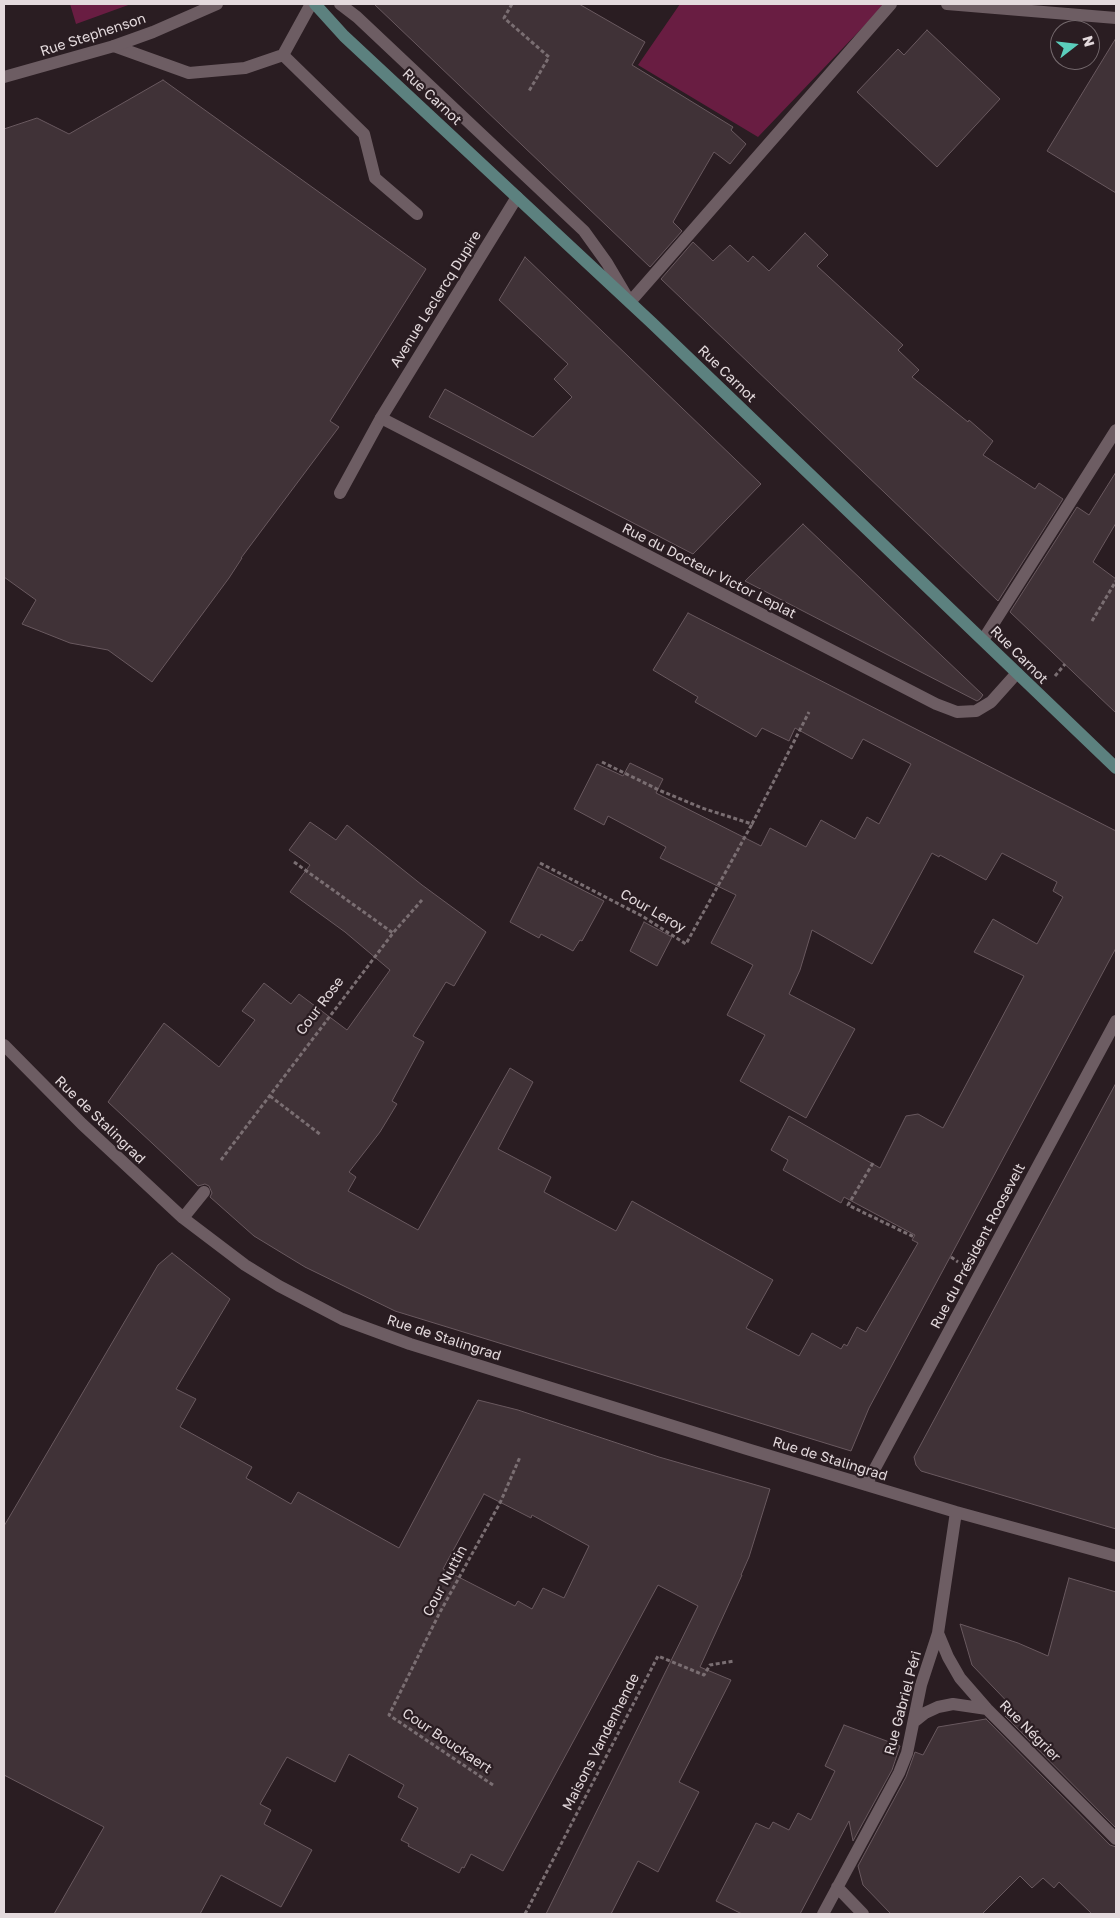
<!DOCTYPE html>
<html>
<head>
<meta charset="utf-8">
<style>
	body { margin:0 }
	#map { position:relative; width:1120px; height:1918px; overflow:hidden; background:#2a1d22; font-family:"Golos Text",sans-serif }
	canvas { display:block }
	.frame { position:absolute; inset:0; border:5px solid #e4dadd; pointer-events:none }
	.north { position:absolute; left:1050px; top:20px; width:50px; height:50px; box-sizing:border-box; background:#2a1d22; border:1px solid #74696d; border-radius:50%; rotate:74deg; font-size:14px; font-weight:700; line-height:20px; text-align:center; color:#e4dadd }
	.north::after { content:''; display:block; margin:auto; width:18px; height:22px; background:#5bcebc; clip-path:polygon(50% 0,100% 100%,50% 72%,0 100%) }
</style>
</head>
<body>
<div id="map">
<canvas width="1120" height="1918"></canvas>
<div class="frame"></div>
<div class="north">N</div>
</div>
<script>
const c = document.querySelector('canvas').getContext('2d');
c.lineJoin = 'round';
function paint(path, color) {
  c.fillStyle = color;
  c.fill(path, 'evenodd');
}
function toPath(rows) {
  const path = new Path2D();
  for (const r of rows) {
    path.moveTo(r[0], r[1]);
    for (let i = 2; i < r.length; i += 2) path.lineTo(r[i], r[i + 1]);
  }
  return path;
}
function stroke(path, color, width, dash) {
  c.strokeStyle = color;
  c.lineWidth = width;
  c.lineCap = dash ? 'butt' : 'round';
  c.setLineDash(dash || []);
  c.stroke(path);
}
function write(font, color, halo, rows, align = 'center') {
  c.font = font + ' "Golos Text",sans-serif';
  c.lineWidth = 4.5;
  c.setLineDash([]);
  c.textBaseline = 'middle';
  c.strokeStyle = halo;
  c.fillStyle = color;
  for (const [text, x, y, turn = 0] of rows) {
    c.save();
    c.translate(x, y);
    c.rotate((+turn || 0) * Math.PI / 180);
    c.textAlign = isNaN(turn) ? turn : align;
    if (halo) c.strokeText(text, 0, 0);
    c.fillText(text, 0, 0);
    c.restore();
  }
}
paint(toPath([
	[70,4,131,4,76,24],
	[680,4,885,4,758,137,638,65]
]), '#691d42');
const building = toPath([
	[374,4,579,4,645,42,632,65,733,127,731,130,746,144,730,164,714,152,673,222,682,231,650,267,374,4],
	[927,30,1000,99,937,167,857,92,898,49,904,55,927,30],
	[1116,38,1116,193,1047,151,1116,38],
	[163,80,426,269,330,421,339,427,241,558,242,558,229,578,152,682,108,650,70,643,22,624,36,600,4,577,4,129,37,118,69,134,163,80],
	[805,233,828,255,817,266,903,345,898,350,919,370,912,377,968,422,969,420,993,441,983,455,1035,489,1039,483,1063,499,998,601,661,279,693,242,713,261,730,245,748,262,753,256,769,271,805,233],
	[525,257,761,484,693,554,429,417,445,389,533,437,572,397,554,379,568,364,499,300,525,257],
	[1116,472,1116,523,1093,562,1116,579,1116,713,1010,612,1077,507,1089,515,1116,472],
	[803,524,983,695,980,699,977,701,745,581,803,524],
	[688,613,1116,831,1116,948,869,1408,851,1451,395,1311,305,1267,254,1236,210,1197,212,1193,209,1186,205,1184,198,1186,108,1102,164,1023,219,1067,255,1020,242,1011,264,983,291,1004,299,994,347,1030,390,970,345,932,290,892,310,865,289,850,310,822,336,840,347,825,422,885,486,932,454,986,446,982,413,1036,424,1042,392,1101,397,1104,380,1132,349,1172,356,1177,348,1191,418,1230,510,1068,533,1082,498,1149,551,1177,544,1192,616,1231,632,1201,773,1280,746,1328,799,1356,812,1333,841,1349,844,1344,847,1346,857,1327,866,1332,918,1243,912,1240,915,1235,844,1197,841,1203,783,1170,788,1160,771,1150,789,1116,880,1168,906,1116,918,1114,943,1128,1024,976,974,952,993,919,1037,944,1063,897,1053,891,1057,882,1002,853,986,880,940,855,939,857,932,853,872,964,812,930,800,970,789,994,855,1029,806,1118,740,1081,765,1035,727,1015,753,965,711,943,736,895,660,858,666,847,608,816,604,825,574,809,597,764,623,776,630,763,663,779,656,793,761,846,770,828,806,847,821,820,855,839,867,817,879,824,911,764,863,739,852,759,795,728,789,741,762,728,756,737,695,702,698,697,653,670,688,613],
	[538,867,604,901,582,941,580,940,573,951,541,934,539,938,510,922,538,867],
	[644,922,672,937,657,966,630,951,644,922],
	[1116,1083,1116,1529,921,1471,916,1465,914,1457,1116,1083],
	[172,1253,230,1299,176,1389,196,1399,180,1427,252,1467,246,1478,291,1504,298,1492,399,1548,478,1400,518,1410,659,1457,770,1489,749,1557,741,1575,742,1575,700,1667,731,1680,679,1782,699,1792,658,1872,638,1861,611,1914,546,1914,698,1606,658,1585,503,1871,471,1854,464,1868,462,1867,459,1873,408,1846,409,1844,401,1840,418,1808,398,1797,404,1785,349,1754,335,1782,287,1757,260,1804,271,1810,264,1824,312,1850,281,1907,221,1875,200,1914,54,1914,104,1827,4,1775,4,1526,158,1265,172,1253],
	[484,1494,531,1518,532,1515,589,1546,564,1598,543,1588,532,1609,518,1601,515,1606,443,1569,484,1494],
	[1069,1578,1116,1592,1116,1828,1005,1716,1019,1714,972,1665,960,1624,1018,1643,1048,1656,1069,1578],
	[986,1719,1110,1845,1116,1847,1116,1914,1092,1914,1059,1882,1054,1888,1043,1878,1032,1888,1020,1876,982,1914,891,1914,863,1885,858,1866,906,1777,915,1752,923,1755,938,1727,986,1719],
	[844,1725,900,1746,892,1770,853,1841,849,1821,800,1914,742,1914,716,1901,756,1823,769,1829,773,1822,789,1830,798,1813,811,1820,835,1771,825,1766,844,1725]
]);
paint(building, '#403237');
stroke(building, '#69595f', 1);
stroke(toPath([
	[512,4,504,18,549,57,529,91],
	[1092,621,1116,581],
	[1055,676,1065,664],
	[602,762,661,791,702,808,752,824,809,712],
	[294,862,393,933],
	[540,863,642,916,686,944,752,824],
	[270,1096,321,1135],
	[221,1160,393,933,422,900],
	[873,1163,848,1205,914,1237],
	[951,1257,958,1262],
	[493,1785,389,1715,439,1614,500,1503,520,1457],
	[525,1914,658,1656,704,1675,710,1665,734,1661]
]), '#7a6e72', 3, [4, 2.5]);
stroke(toPath([
	[311,4,283,55,364,134,375,178,417,214],
	[340,4,357,17,584,231,607,263,630,302,891,4],
	[947,4,1116,18],
	[114,46,189,73,245,68,283,55],
	[340,493,381,418],
	[983,640,1116,430]
]), '#6d5d63', 12);
stroke(toPath([
	[4,77,114,46,153,32,217,4],
	[517,197,381,418,936,704,957,712,976,711,991,702,1017,673],
	[4,1045,82,1124,183,1218,245,1265,279,1286,342,1319,410,1344,747,1449,956,1512,1116,1556],
	[183,1218,204,1192],
	[866,1485,1116,1021],
	[938,1633,948,1657,960,1678,987,1709,1116,1839],
	[915,1721,925,1713,938,1707,953,1704,987,1709],
	[837,1887,863,1914],
	[823,1914,899,1773,907,1753,921,1685,938,1633,956,1512]
]), '#6d5d63', 12);
stroke(toPath([
	[315,4,344,36,652,323,1116,768]
]), '#5c817f', 12);
write('14px', '#e4dadd', '#2a1d22', [
	["Rue Stephenson",93,35,-18],
	["Rue Carnot",432,97,43],
	["Avenue Leclercq Dupire",436,299,-58],
	["Rue Carnot",727,374,44],
	["Rue du Docteur Victor Leplat",709,571,27],
	["Rue Carnot",1019,655,45],
	["Cour Leroy",653,911,30],
	["Cour Rose",320,1006,-53],
	["Rue de Stalingrad",100,1120,44],
	["Rue du Président Roosevelt",978,1246,-62],
	["Rue de Stalingrad",444,1338,18],
	["Rue de Stalingrad",830,1459,17],
	["Cour Nuttin",445,1581,-62],
	["Rue Gabriel Péri",903,1703,-75],
	["Rue Négrier",1030,1731,45],
	["Cour Bouckaert",447,1741,34],
	["Maisons Vandenhende",601,1742,-63]
]);
</script>
</body>
</html>
